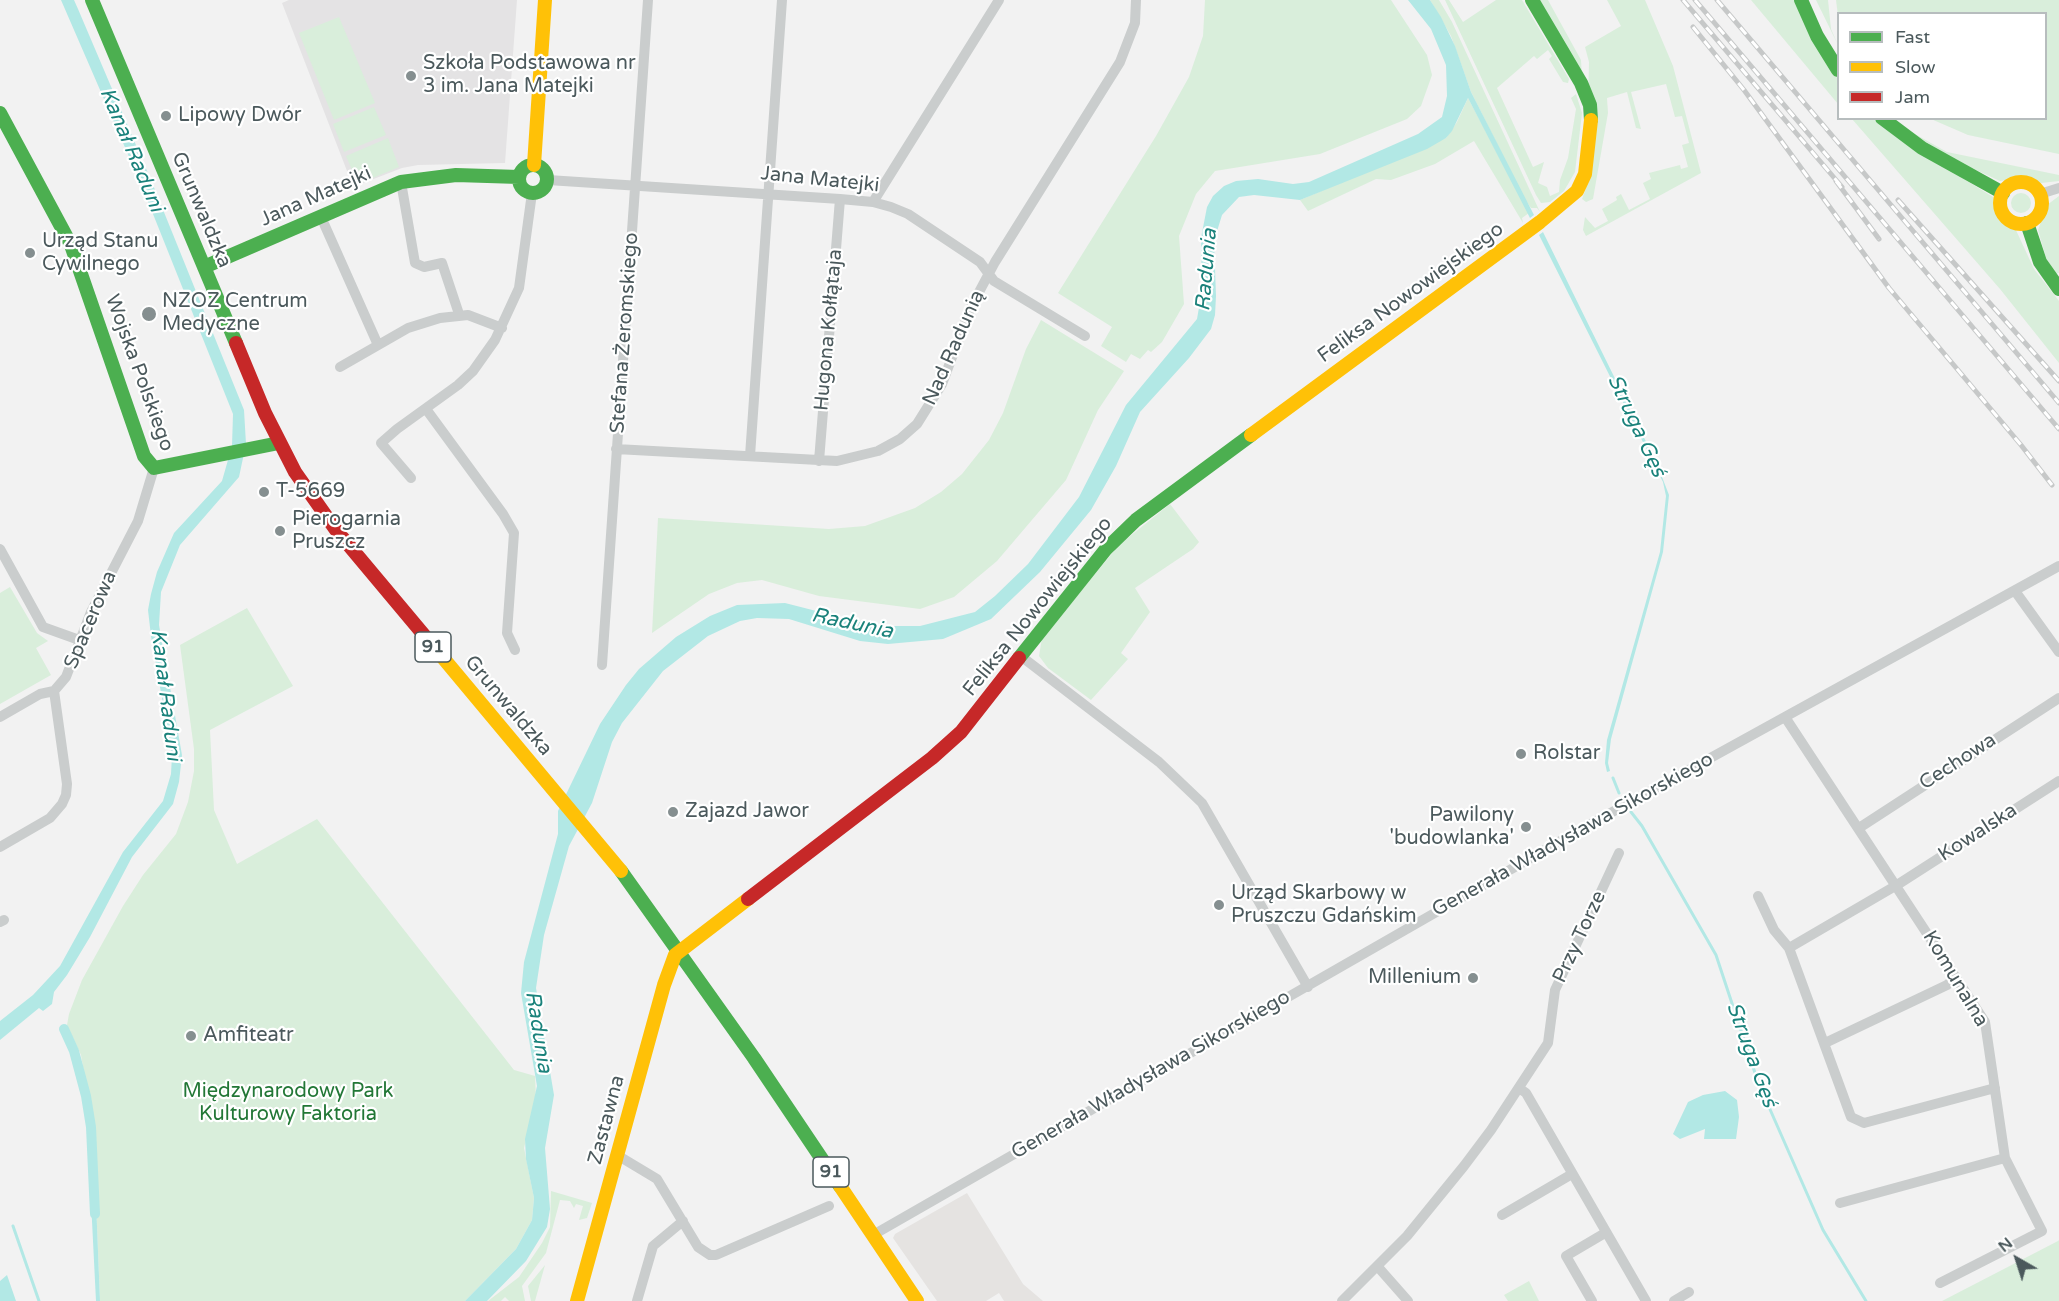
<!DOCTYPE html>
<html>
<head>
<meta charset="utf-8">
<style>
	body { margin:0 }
	#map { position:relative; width:2059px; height:1301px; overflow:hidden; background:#f2f2f2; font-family:"Varela Round",sans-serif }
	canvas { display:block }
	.legend { position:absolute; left:1837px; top:12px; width:210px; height:108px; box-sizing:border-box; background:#fff; border:2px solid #b7bdbe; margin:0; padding:8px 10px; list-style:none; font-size:18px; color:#4b595c }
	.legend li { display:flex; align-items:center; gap:12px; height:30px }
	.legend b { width:30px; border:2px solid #b7bdbe }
	.north { position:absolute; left:1987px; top:1229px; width:60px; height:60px; -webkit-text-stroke:4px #fff; paint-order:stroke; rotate:321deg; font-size:16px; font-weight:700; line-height:24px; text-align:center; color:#4b595c }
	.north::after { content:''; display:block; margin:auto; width:21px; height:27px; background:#4b595c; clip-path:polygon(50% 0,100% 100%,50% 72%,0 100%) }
</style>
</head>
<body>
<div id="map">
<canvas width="2059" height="1301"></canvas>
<ul class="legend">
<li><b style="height:8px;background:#4caf50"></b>Fast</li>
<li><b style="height:8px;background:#ffc107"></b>Slow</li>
<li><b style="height:8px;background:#c62828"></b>Jam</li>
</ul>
<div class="north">N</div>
</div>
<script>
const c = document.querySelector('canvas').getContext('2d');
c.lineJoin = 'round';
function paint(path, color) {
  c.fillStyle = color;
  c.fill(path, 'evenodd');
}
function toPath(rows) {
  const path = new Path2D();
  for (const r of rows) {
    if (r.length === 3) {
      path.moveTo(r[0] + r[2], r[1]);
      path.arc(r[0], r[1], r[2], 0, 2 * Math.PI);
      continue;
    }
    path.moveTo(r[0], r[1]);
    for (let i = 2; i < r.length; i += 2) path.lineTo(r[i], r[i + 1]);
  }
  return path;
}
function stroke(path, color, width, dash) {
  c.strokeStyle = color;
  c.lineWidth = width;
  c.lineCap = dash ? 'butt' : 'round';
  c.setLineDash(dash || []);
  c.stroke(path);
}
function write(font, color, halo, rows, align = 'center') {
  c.font = font + ' "Varela Round",sans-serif';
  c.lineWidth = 4.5;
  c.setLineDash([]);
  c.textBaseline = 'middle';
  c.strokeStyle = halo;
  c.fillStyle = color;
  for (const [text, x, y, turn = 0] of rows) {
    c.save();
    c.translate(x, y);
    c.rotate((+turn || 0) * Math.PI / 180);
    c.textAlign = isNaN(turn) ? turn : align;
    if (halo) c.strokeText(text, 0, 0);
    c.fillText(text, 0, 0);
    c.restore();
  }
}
paint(toPath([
	[967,1193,1023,1284,1043,1301,1004,1301,999,1293,986,1301,937,1301,893,1238,895,1234]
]), '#e5e3e1');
paint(toPath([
	[289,0,517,0,505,163,418,165,402,168,358,185,354,189,282,3]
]), '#e4e3e4');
paint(toPath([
	[1205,0,1391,0,1427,55,1432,75,1421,106,1407,119,1320,154,1215,171,1196,194,1179,236,1184,304,1162,342,1151,352,1148,350,1140,359,1131,354,1126,362,1101,346,1112,327,1058,293,1156,136,1189,77,1203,36],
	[1430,0,1439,0,1452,22,1540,212,1537,208,1531,208,1524,198,1471,92,1451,36],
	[1445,0,1449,0,1463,22,1496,0,1522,0,1569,79,1568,83,1563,82,1549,59,1552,56,1548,50,1537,59,1534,56,1497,88,1533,167,1544,162,1538,183,1547,187,1550,196,1559,192,1560,180,1568,158,1576,109,1571,98,1576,94,1582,113,1575,172,1564,191,1550,202,1541,203,1536,195],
	[1538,0,1548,0,1581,60,1582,77],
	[1607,0,1645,0,1673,66,1701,173,1586,236,1583,230,1585,217,1595,228,1608,221,1602,209,1617,200,1616,197,1621,194,1629,210,1650,199,1643,183,1651,179,1649,173,1680,165,1681,169,1688,167,1682,145,1689,143,1682,116,1675,117,1666,84,1631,92,1641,129,1636,128,1627,92,1607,98,1608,113,1593,199,1586,202,1582,199,1586,188,1589,62,1585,47,1621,26],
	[1751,0,1795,0,1827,64,1838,79,1838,104],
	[1816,0,1828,0,1831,29,1838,45],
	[1836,0,2059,0,2059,154,1968,135,1931,119,2046,118,2046,14,1838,14,1838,16],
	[339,17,375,103,334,120,299,33],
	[1468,98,1529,213,1522,218,1523,223,1474,141,1435,164,1391,180,1376,179,1308,211,1300,200,1446,138,1457,122],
	[374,107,386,135,344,152,333,124],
	[1852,119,1874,119,1895,136,1993,197,2002,217,2015,228,2034,269,2059,301,2059,363,2000,289],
	[1906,129,1947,152,2059,175,2059,181,2041,183,2020,178,2000,181,1954,160],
	[388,138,399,167,358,184,346,156],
	[2021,203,10],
	[2059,196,2059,273,2056,274,2046,258,2038,230,2047,205],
	[1041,320,1124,371,1098,410,1066,480,997,561,954,597,920,609,819,596,762,580,737,583,709,594,652,633,658,518,829,529,865,526,915,508,941,492,962,474,989,440,1003,413,1026,349],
	[1170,504,1199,542,1193,549,1135,588,1150,612,1121,653,1128,659,1091,700,1048,668,1039,656,1042,638,1119,545],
	[10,587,37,633,48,641,36,648,51,675,0,704,0,593],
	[247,608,293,686,210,730,214,810,237,864,317,819,514,1070,535,1076,536,1098,524,1148,534,1198,532,1220,516,1249,465,1301,100,1301,93,1127,81,1055,67,1025,69,1014,82,980,123,906,143,875,176,834,188,802,194,771,194,749,180,645],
	[551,1191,592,1203,587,1218,579,1220,583,1206,576,1204,574,1208,570,1201,560,1200,546,1253,522,1286,525,1301,509,1301,505,1297,501,1301,488,1301,519,1277,542,1243,550,1227],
	[2059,1240,2059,1301,1942,1301,2058,1241],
	[545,1265,535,1301,531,1301,528,1286],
	[1529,1281,1539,1301,1508,1301,1504,1295]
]), '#d9eedb');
paint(toPath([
	[61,0,74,0,78,9,153,185,244,410,246,444,239,477,180,545,161,592,159,625,182,755,179,782,173,804,132,857,90,937,67,975,54,992,52,1004,43,1011,39,1008,0,1040,0,1021,33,995,60,966,123,852,163,801,171,774,172,755,151,636,148,610,151,594,157,572,174,533,222,481,232,446,233,414,143,189],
	[1408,0,1430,0,1441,17,1455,46,1471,92,1534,215,1530,218,1468,98,1452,131,1446,138,1427,149,1300,200,1254,195,1239,197,1222,215,1214,241,1216,296,1215,315,1211,329,1189,358,1140,412,1116,466,1091,510,1040,572,991,619,943,639,888,644,860,641,789,619,757,618,740,621,708,636,663,671,622,723,612,742,592,803,569,846,544,935,536,988,554,1095,545,1148,550,1209,547,1227,526,1261,487,1301,465,1301,516,1249,532,1220,534,1198,526,1159,525,1139,537,1086,521,993,524,962,558,834,558,811,600,724,626,685,639,669,676,637,710,616,737,605,785,603,875,626,920,626,975,612,995,596,1028,564,1079,497,1126,405,1197,319,1202,290,1201,238,1207,207,1213,196,1224,186,1236,181,1258,179,1293,184,1309,182,1418,134,1442,117,1447,96,1446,65,1431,29],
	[1543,232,1657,464,1669,495,1663,552,1611,739,1608,763,1610,771,1607,772,1605,763,1607,740,1660,552,1666,496,1663,482,1539,235],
	[1725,1091,1737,1100,1739,1117,1736,1139,1704,1139,1705,1129,1680,1139,1673,1134,1688,1102,1703,1095],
	[91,1201,96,1201,100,1301,96,1301],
	[7,1275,16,1301,0,1301,0,1281]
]), '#b2e8e5');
stroke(toPath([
	[1613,778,1619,793],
	[1631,812,1642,826,1716,955,1758,1082,1823,1230,1866,1301],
	[13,1226,39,1301]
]), '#b2e8e5', 3);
stroke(toPath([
	[64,1029,74,1051,86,1096,91,1127,95,1214]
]), '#b2e8e5', 10);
stroke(toPath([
	[548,180,840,199,873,202,891,207,908,214,980,262,994,281,1085,336],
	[401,182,415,263,424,267,442,263,459,314],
	[2040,194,2059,188],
	[873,202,999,0],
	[321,217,378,345],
	[340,367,408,328,440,318,468,315,502,328],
	[426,409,503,514,514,533,507,633,515,650],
	[616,449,837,461,878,451,900,439,917,424,942,384,970,309,995,262,1120,62,1135,23,1136,0],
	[750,456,782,0],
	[819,461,840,199],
	[411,478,381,443,397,429,458,385,473,371,495,340,519,288,532,193],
	[0,549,43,627,82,641],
	[2015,591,2059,652],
	[1022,657,1159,762,1202,803,1308,987],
	[602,665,648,0],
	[54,691,66,677,91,612,138,521,154,468],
	[0,717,40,694,54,691],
	[1785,717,1985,1022,2005,1158,2042,1231,1940,1283],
	[1859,828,2059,698],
	[0,847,50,818,62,804,66,795,67,784,54,691],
	[1758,896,1774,930,1789,948,1851,1117,1864,1123,1995,1088],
	[0,922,4,920],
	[1789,948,1897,885,2059,781],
	[1825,1043,1947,985,1956,977],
	[1519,1088,1526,1093,1646,1301],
	[617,1155,657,1179,698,1247,710,1255,716,1255,829,1206],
	[1840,1203,2005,1158],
	[1502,1215,1572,1174],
	[873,1235,1576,832,2059,566],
	[1378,1267,1408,1301],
	[637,1301,653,1246,683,1221],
	[1342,1301,1407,1236,1464,1166,1491,1130,1548,1043,1555,990,1619,853],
	[1592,1301,1566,1256,1605,1233],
	[1674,1301,1689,1292]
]), '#cacdcd', 10);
stroke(toPath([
	[92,0,236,343],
	[1532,0,1581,83,1590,105,1591,120],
	[1801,0,1817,36,1838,70],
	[0,113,71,245,144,456,154,468,279,443],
	[1882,118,1922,148,2003,193],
	[533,179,14],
	[2027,223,2040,262,2059,289],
	[204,267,401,182,456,175,519,177],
	[1019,658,1106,549,1136,520,1251,435],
	[621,871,754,1058,840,1186]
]), '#4caf50', 14);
stroke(toPath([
	[534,165,545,0],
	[2021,203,21],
	[1251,435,1540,222,1577,191,1585,174,1591,120],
	[439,653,621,871],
	[840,1186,917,1301],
	[577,1301,664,985,675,955,748,899]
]), '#ffc107', 14);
stroke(toPath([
	[236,343,265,413,295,472,336,530,439,653],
	[748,899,932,758,961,732,1019,658]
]), '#c62828', 14);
const rail = toPath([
	[1683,0,1842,187],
	[1695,0,2059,429],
	[1717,0,2059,403],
	[1693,27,1744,90,1889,288,2021,445,2052,485],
	[1836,181,1879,239],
	[1898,200,2059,381]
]);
stroke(rail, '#c6c8c8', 5);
stroke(rail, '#fff', 3, [9]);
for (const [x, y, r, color] of [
	[411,76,6,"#858f90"],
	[166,116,6,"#858f90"],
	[30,253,6,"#858f90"],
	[149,314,8,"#858f90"],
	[264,492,6,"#858f90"],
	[280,531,6,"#858f90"],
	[1521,754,6,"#858f90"],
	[673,812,6,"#858f90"],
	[1526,827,6,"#858f90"],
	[1219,905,6,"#858f90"],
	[1473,978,6,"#858f90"],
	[191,1036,6,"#858f90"]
]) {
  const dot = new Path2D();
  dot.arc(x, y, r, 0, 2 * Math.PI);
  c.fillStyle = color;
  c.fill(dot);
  stroke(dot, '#fff', 2);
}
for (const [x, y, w] of [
	[433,647,36],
	[831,1172,36]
]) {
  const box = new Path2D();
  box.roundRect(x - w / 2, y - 15, w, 30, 4.5);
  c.fillStyle = '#fff';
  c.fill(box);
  stroke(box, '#4b595c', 1.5);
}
write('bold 18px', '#4b595c', null, [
	["91",433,647],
	["91",831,1172]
]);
write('20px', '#4b595c', '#fff', [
	["Szkoła Podstawowa nr",423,64],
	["3 im. Jana Matejki",423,87],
	["Lipowy Dwór",178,116],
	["Urząd Stanu",42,242],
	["Cywilnego",42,265],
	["NZOZ Centrum",162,302],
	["Medyczne",162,325],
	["T-5669",276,492],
	["Pierogarnia",292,520],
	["Pruszcz",292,543],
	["Rolstar",1533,754],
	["Zajazd Jawor",685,812],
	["Pawilony",1514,816,"right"],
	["'budowlanka'",1514,839,"right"],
	["Urząd Skarbowy w",1231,894],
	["Pruszczu Gdańskim",1231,917],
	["Millenium",1461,978,"right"],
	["Amfiteatr",203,1036]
], 'left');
write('20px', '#4b595c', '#fff', [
	["Jana Matejki",820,180,6],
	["Jana Matejki",316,197,-24],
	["Grunwaldzka",201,210,67],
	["Feliksa Nowowiejskiego",1411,293,-36],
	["Hugona Kołłątaja",829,330,-85],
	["Stefana Żeromskiego",625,333,-86],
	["Nad Radunią",954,348,-66],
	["Wojska Polskiego",139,373,70],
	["Feliksa Nowowiejskiego",1038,607,-51],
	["Spacerowa",91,620,-67],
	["Grunwaldzka",508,706,50],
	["Cechowa",1958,762,-33],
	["Kowalska",1978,833,-33],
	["Generała Władysława Sikorskiego",1573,835,-29],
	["Przy Torze",1580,937,-65],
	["Komunalna",1955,979,59],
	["Generała Władysława Sikorskiego",1151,1075,-30],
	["Zastawna",607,1120,-75]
]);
write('20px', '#227736', '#fff', [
	["Międzynarodowy Park",288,1092],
	["Kulturowy Faktoria",288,1115]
]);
write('italic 21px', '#1a827b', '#fff', [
	["Kanał Raduni",131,150,67],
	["Radunia",1207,270,-85],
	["Struga Gęś",1636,426,65],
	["Radunia",852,624,12],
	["Kanał Raduni",165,695,83],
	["Radunia",538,1032,81],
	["Struga Gęś",1751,1055,70]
]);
</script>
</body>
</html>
